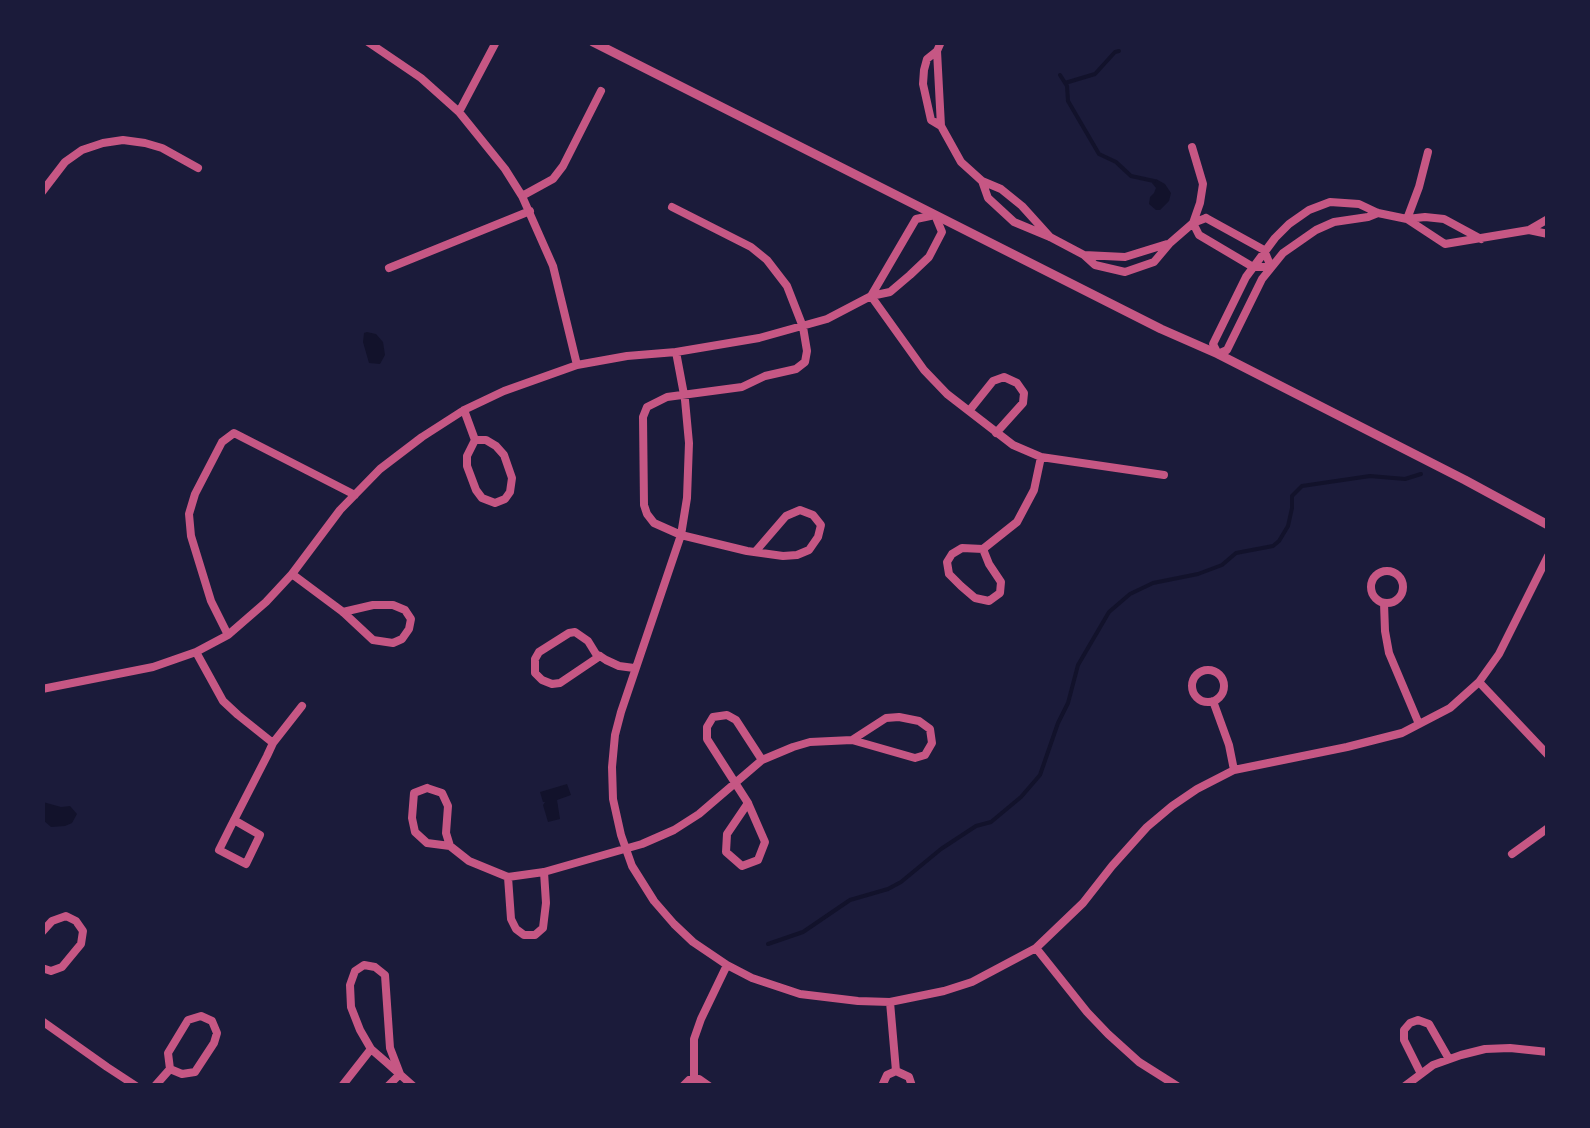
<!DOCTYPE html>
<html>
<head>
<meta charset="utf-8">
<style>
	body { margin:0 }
	#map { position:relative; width:1590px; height:1128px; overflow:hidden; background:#1b1b3a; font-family:Overpass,sans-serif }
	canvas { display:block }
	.frame { position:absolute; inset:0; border:45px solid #1b1b3a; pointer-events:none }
</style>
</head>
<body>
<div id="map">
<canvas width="1590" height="1128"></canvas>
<div class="frame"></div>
</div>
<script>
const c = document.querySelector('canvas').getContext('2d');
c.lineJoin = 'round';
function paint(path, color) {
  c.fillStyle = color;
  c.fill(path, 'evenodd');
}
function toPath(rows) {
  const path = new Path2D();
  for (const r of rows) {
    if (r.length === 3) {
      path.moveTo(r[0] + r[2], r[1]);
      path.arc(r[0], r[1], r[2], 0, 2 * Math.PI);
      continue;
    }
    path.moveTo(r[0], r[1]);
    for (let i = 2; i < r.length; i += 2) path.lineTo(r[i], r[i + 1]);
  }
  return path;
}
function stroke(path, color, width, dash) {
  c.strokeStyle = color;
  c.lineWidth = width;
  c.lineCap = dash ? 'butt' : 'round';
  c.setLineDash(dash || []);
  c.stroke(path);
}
paint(toPath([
	[1156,179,1165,184,1171,193,1169,201,1160,210,1156,210,1149,204,1150,197,1154,193,1156,188,1152,183],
	[367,332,376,334,383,342,385,355,380,364,369,363,363,342,364,333],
	[567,784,571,795,557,800,560,819,548,822,543,805,545,802,543,802,540,792],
	[43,802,61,807,70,806,77,814,72,823,65,826,51,827,43,820]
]), '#12122b');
stroke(toPath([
	[1060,75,1067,86,1068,101,1099,154,1116,162,1131,176,1154,181],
	[1065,83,1095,74,1115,52,1119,51],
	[768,944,803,932,850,900,888,889,901,882,941,849,976,826,991,822,1021,797,1040,775,1058,723,1068,703,1078,665,1109,612,1130,594,1153,583,1198,574,1222,565,1236,553,1273,546,1279,541,1288,526,1292,508,1292,496,1302,486,1370,476,1405,479,1421,474]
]), '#12122b', 4);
stroke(toPath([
	[368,42,421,78,459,112,505,169,522,196,553,266,577,365],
	[941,42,937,51,927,59,924,70,923,84,931,120,941,126,961,162,982,181,1001,189,1022,206,1050,237],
	[937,51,941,126],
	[459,112,496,42],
	[982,181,988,198,1014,222,1050,237,1084,255,1095,265,1125,272,1154,262,1170,243,1193,223,1200,203,1203,184,1192,147],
	[42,192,65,162,82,150,103,143,123,140,145,143,162,148,198,168],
	[522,196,553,179,563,166,601,91],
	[672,207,751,247,767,260,787,286,803,327,807,351,805,362,796,369,765,376,742,387,667,397,647,407,643,417,644,505,647,514,654,523,681,535,747,551,783,556,797,555,809,550,818,537,821,525,813,515,800,510,786,516,755,552],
	[1378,213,1368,217,1334,222,1316,230,1283,253,1262,279,1227,350,1218,354,1213,344,1246,277,1275,238,1289,224,1309,210,1330,202,1359,204,1378,213,1407,219,1425,217,1444,219,1481,239],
	[1206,218,1264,250,1271,267,1253,267,1199,235,1193,223,1206,218],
	[1407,219,1445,244,1529,230,1548,234],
	[1407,219,1419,187,1428,152],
	[1529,230,1548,219],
	[1084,255,1125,257,1167,244],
	[389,268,530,211],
	[871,296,924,370,947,394,1013,445,1041,457,1164,475],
	[676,352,685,400,689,443,687,498,681,535,621,712,615,735,612,767,613,799,621,835,632,866,654,901,674,924,693,942,727,965,752,978,800,994,858,1001,890,1002,944,991,972,982,1036,948,1083,903,1112,866,1147,827,1172,806,1197,789,1234,770,1347,747,1402,733,1450,708,1479,682,1499,654,1548,556],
	[464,410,475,440,467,456,467,466,476,490,482,498,495,503,505,499,510,492,512,478,504,455,496,446,486,440,475,440],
	[969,411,993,381,1004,377,1017,383,1024,393,1023,403,996,433],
	[983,549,989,564,1001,582,1000,593,989,601,975,598,961,586,949,574,947,562,952,554,962,548,983,549,1017,522,1034,490,1041,457],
	[1387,587,16],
	[292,574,343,612,373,640,393,643,402,639,409,629,411,619,405,610,393,605,373,605,343,612],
	[1384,603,1385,631,1389,653,1419,724],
	[228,635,211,601,191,536,189,514,195,494,222,442,234,433,355,495],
	[196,652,223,701,238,715,273,743,267,756,231,826,219,850,246,864,260,835,234,820],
	[600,656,560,683,552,684,542,680,535,673,535,659,539,652,569,633,575,632,588,641,596,654,600,656,606,660,619,666,634,668],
	[1208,686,16],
	[1479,682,1548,755],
	[42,689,153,667,196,652,228,635,266,602,292,574,340,510,380,469,422,437,464,410,504,391,577,365,627,356,676,352,759,338,827,319,871,296,890,292,910,275,929,257,942,232,935,215,916,219,871,296],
	[1213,701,1229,745,1234,770],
	[273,743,302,706],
	[427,788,442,793,448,806,446,833,450,846,427,843,415,832,412,818,414,793,427,788],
	[748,803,707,739,707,727,713,717,727,715,736,720,762,760],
	[748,803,765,842,758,860,742,866,726,852,727,834,748,803],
	[450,846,469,861,508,877,544,872,642,844,674,830,699,814,762,760,793,747,810,742,852,740,915,758,925,755,932,743,930,729,919,721,899,717,886,718,852,740],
	[1512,854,1548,828],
	[508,877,511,919,516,929,524,935,535,935,543,928,546,903,544,872],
	[42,932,52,921,66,916,76,921,83,931,81,944,62,967,51,971,42,968],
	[1036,948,1087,1012,1108,1034,1139,1062,1177,1086],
	[890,1002,896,1071],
	[42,1021,107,1067,136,1086],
	[400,1074,390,1048,385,975,375,967,364,965,355,971,350,985,351,1007,360,1030,371,1049,386,1062,413,1086],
	[1421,1074,1404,1040,1404,1030,1410,1023,1418,1020,1429,1024,1449,1059],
	[694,1079,694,1039,701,1019,727,965],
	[155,1086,170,1069,168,1053,188,1020,201,1016,212,1021,217,1033,214,1043,195,1072,182,1074,170,1069],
	[342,1086,371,1049],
	[388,1086,400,1074],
	[683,1086,689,1080,699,1079,709,1086],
	[882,1086,887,1075,896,1071,909,1077,912,1086],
	[1405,1086,1433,1065,1461,1055,1485,1049,1510,1048,1548,1052]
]), '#c65784', 8);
stroke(toPath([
	[593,42,1161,329,1218,354,1465,480,1548,525]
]), '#c65784', 9);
</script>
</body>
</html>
